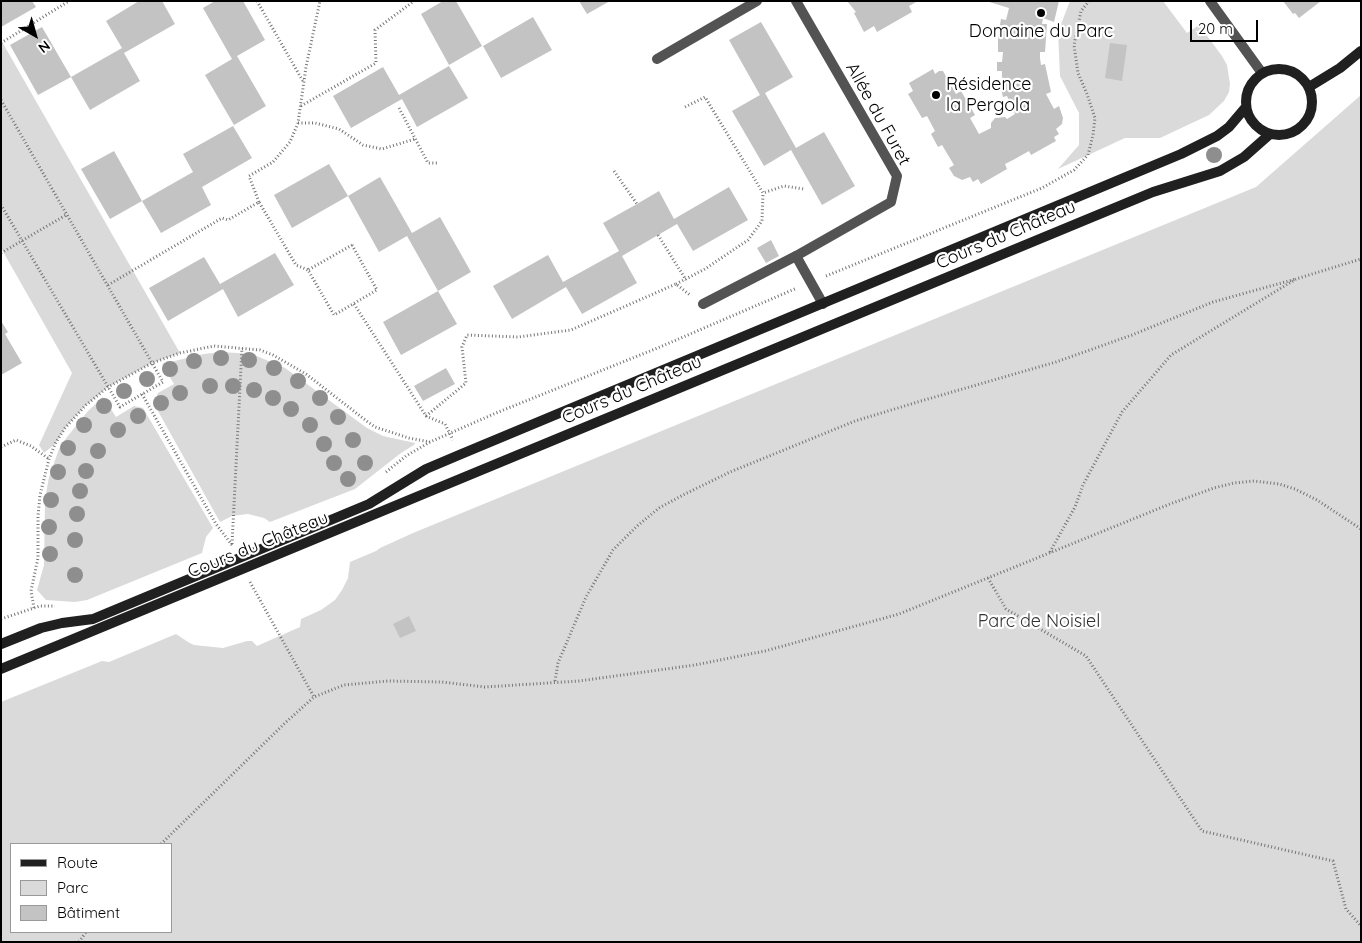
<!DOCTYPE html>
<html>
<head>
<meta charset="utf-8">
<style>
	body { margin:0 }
	#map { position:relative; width:1362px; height:943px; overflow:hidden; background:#fff; font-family:Quicksand,sans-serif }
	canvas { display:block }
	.frame { position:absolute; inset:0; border:2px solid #000; pointer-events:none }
	.legend { position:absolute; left:10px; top:843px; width:162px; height:90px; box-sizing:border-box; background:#fff; border:1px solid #999; margin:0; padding:6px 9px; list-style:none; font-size:15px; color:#000 }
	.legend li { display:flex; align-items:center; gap:10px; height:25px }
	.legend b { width:25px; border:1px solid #999 }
	.north { position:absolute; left:10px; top:10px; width:50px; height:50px; -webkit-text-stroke:4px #fff; paint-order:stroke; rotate:142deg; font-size:14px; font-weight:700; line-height:20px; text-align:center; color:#000 }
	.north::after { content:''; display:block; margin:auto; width:18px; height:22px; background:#000; clip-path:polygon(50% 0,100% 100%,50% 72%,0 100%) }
	.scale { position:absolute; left:1190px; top:20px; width:68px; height:22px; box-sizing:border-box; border:2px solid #000; border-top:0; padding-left:6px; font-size:15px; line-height:18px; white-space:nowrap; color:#000; -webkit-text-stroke:4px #fff; paint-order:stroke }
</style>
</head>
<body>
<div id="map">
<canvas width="1362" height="943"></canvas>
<div class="frame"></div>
<ul class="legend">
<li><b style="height:6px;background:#202020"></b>Route</li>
<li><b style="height:14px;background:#dadada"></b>Parc</li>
<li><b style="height:14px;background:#c3c3c3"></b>Bâtiment</li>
</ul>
<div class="north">N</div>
<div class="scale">20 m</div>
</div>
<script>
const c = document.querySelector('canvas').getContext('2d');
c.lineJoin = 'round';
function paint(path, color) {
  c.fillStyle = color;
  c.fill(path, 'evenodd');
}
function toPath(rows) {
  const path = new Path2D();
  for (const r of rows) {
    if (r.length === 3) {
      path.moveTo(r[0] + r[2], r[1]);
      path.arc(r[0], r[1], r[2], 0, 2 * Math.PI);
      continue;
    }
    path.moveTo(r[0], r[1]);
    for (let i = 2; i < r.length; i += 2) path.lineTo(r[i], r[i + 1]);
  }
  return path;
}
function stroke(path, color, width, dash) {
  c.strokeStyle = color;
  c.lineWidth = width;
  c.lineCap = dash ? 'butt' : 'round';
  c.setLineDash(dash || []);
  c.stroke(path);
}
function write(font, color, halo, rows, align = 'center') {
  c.font = font + ' Quicksand,sans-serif';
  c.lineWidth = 4.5;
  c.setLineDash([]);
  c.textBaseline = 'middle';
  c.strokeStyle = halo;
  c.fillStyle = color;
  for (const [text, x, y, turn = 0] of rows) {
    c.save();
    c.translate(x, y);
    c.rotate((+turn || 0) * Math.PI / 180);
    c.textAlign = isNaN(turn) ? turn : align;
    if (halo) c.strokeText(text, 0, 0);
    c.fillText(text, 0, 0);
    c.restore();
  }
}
paint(toPath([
	[1070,1,1163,1,1187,33,1199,25,1222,56,1227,65,1230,84,1229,92,1224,101,1209,115,1160,138,1125,138,1058,169,1079,145,1079,113,1060,76,1058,32],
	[1,40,180,353,152,363,108,387,86,405,65,428,55,444,44,453,39,445,72,373,1,248],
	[1361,95,1361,942,1,942,1,702,102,661,109,662,176,634,188,642,194,645,223,648,247,641,252,641,257,646,300,627,301,619,321,610,335,600,342,590,348,578,350,562,376,551,380,548,413,533,1256,187],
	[11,844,171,844,171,932,11,932],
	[221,352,252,354,285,368,367,428,383,436,415,443,414,445,401,453,355,489,270,522,264,518,248,514,232,516,220,522,154,404,158,393,174,384,162,364,204,354],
	[103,397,116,417,134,406,143,408,213,528,206,537,202,553,87,600,75,602,46,600,37,590,44,565,45,499,49,477,59,449,67,437,88,411]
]), '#dadada');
paint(toPath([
	[1,1,32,1,36,7,1,27],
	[139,1,162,1,175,24,124,53,140,81,90,110,71,77,122,48,106,21],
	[215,1,243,1,265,40,237,56,266,106,234,125,205,75,232,59,203,8],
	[443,1,456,1,482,46,449,65,421,14],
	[579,1,610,1,587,14],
	[847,1,918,1,909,6,912,12,877,32,874,26,864,32,854,13,856,12],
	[986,1,1059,1,1054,22,1043,18,1042,24,1047,24,1045,52,1040,52,1040,58,1041,65,1045,64,1051,92,1046,94,1054,109,1059,106,1063,118,1062,124,1056,129,1059,134,1054,137,1056,141,1031,155,1029,151,1013,160,1005,164,1007,169,981,184,978,179,973,182,970,177,962,180,954,176,949,168,954,165,942,145,938,147,931,134,935,131,927,116,922,118,908,94,913,91,909,83,933,69,935,74,939,71,943,71,956,94,961,91,975,115,970,118,979,134,991,128,991,123,995,118,1005,117,1007,119,1015,114,1007,96,1003,97,999,81,1002,81,1002,71,997,71,997,62,1002,62,1003,52,998,52,998,36,1001,19,1006,20,1009,8],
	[1283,1,1321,1,1299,18,1295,13,1293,14],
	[533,17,552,50,501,78,483,46],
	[761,22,793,77,765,93,796,148,824,132,855,186,822,205,791,150,764,166,732,111,760,95,729,40],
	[42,27,71,77,38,95,10,45],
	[1110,43,1127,45,1122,81,1105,78],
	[449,66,468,98,417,127,402,99,351,128,333,96,383,67,399,95],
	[233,126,252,158,202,187,211,205,161,233,142,201,110,219,81,169,114,151,142,201,193,172,183,154],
	[329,164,348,196,380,177,412,233,440,217,471,272,438,291,407,236,379,252,348,196,292,228,274,195],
	[729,187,748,220,693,251,677,224,622,256,637,283,582,314,566,287,512,319,493,286,548,255,563,282,619,251,603,223,637,204,659,191,674,219],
	[771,240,779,256,766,263,757,248],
	[275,253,294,285,238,317,223,289,168,321,149,288,204,257,220,284],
	[438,291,457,324,401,355,383,322],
	[1,321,8,332,5,334,22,363,1,375],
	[446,368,455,384,423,401,414,386],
	[409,616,416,631,400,638,393,624]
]), '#c3c3c3');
stroke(toPath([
	[257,1,304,83],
	[1,43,69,1],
	[1,100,163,382,120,407,1,205],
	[301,106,376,63,375,30,414,1],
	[685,107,705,97,763,193,784,186,804,189],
	[399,108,428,163,437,163],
	[298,123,315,123,339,129,363,145,382,149,415,139],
	[614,171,637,204],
	[259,202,249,176,273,162,290,142,298,123,306,67,320,1],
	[658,235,686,280],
	[352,245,377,290,334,315,308,270,352,245],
	[1,253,66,215],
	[826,276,1042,188,1074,170,1088,155,1093,135,1095,118,1087,94,1078,73,1074,45,1081,11,1089,1],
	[676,284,705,269,748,240,762,221,763,193],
	[108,285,222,218,228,220,259,202,296,265,308,270],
	[354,304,426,416,445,424,453,440],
	[142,394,216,524,232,545],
	[426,416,466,383,462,347,467,335,518,337,571,330,676,284,690,295],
	[1,447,16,440,31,446,49,459],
	[386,472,406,456,430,442,496,413,660,347,797,288],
	[232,544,242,348],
	[1050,552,1075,507,1083,485,1122,412,1171,355,1296,279,1361,259],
	[988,578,1006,609,1086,656,1202,831,1333,861,1346,909,1361,926],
	[250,582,314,697],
	[34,608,31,591,38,558,38,516,40,495,49,459,55,444,65,428,86,405,108,387,152,363,180,353,214,346,260,350,273,355,306,374,364,419,375,427,409,438,430,442],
	[1,619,40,606,55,606],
	[555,681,558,663,586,597,613,550,636,527,659,508,685,494,730,472,855,421,921,401,1056,362,1132,335,1213,302,1296,279],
	[161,844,285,723,314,697,344,685,388,681,442,682,485,687,579,681,695,665,765,651,899,614,1170,504,1214,488,1234,483,1254,481,1279,484,1295,489,1317,500,1361,529],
	[79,942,86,932]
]), '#757575', 3, [1, 2.5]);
stroke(toPath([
	[657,59,757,1],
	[796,256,823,304]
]), '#535353', 10);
stroke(toPath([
	[1210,1,1262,73],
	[703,304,796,256,891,202,897,176,796,1]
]), '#535353', 10);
stroke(toPath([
	[1279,102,33],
	[1309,87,1340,68,1361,51],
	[1,644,41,628,62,623,93,619,369,504,426,469,459,455,1181,154,1217,136,1229,127,1246,107],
	[1,669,1153,192,1220,171,1244,157,1270,134]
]), '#202020', 10);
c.fillStyle = '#8e8e8e';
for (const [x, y] of [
	[1214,155],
	[221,358],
	[249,360],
	[194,361],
	[274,368],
	[170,369],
	[147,379],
	[298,381],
	[210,386],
	[233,386],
	[254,390],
	[124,391],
	[180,393],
	[273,398],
	[320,398],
	[161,403],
	[104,406],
	[291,409],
	[138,416],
	[338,417],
	[84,425],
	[310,425],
	[118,430],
	[353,440],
	[324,444],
	[68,448],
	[98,451],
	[334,463],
	[365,463],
	[86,471],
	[58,472],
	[348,479],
	[80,491],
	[51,500],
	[77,514],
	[49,527],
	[75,540],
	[50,554],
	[75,575]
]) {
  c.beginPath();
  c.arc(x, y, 8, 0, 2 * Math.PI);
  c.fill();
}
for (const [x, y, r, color] of [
	[1041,13,5,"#000"],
	[936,95,5,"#000"]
]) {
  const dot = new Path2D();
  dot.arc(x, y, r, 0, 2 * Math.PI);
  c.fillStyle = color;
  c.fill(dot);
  stroke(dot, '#fff', 2);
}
write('18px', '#000', '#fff', [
	["Domaine du Parc",1041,32],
	["Résidence",946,85,"left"],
	["la Pergola",946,106,"left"]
]);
write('18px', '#000', '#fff', [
	["Allée du Furet",878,114,61],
	["Cours du Château",1006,235,-23],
	["Cours du Château",632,390,-23],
	["Cours du Château",258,545,-22]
]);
write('18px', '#313131', '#fff', [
	["Parc de Noisiel",1039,622]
]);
</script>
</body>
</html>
